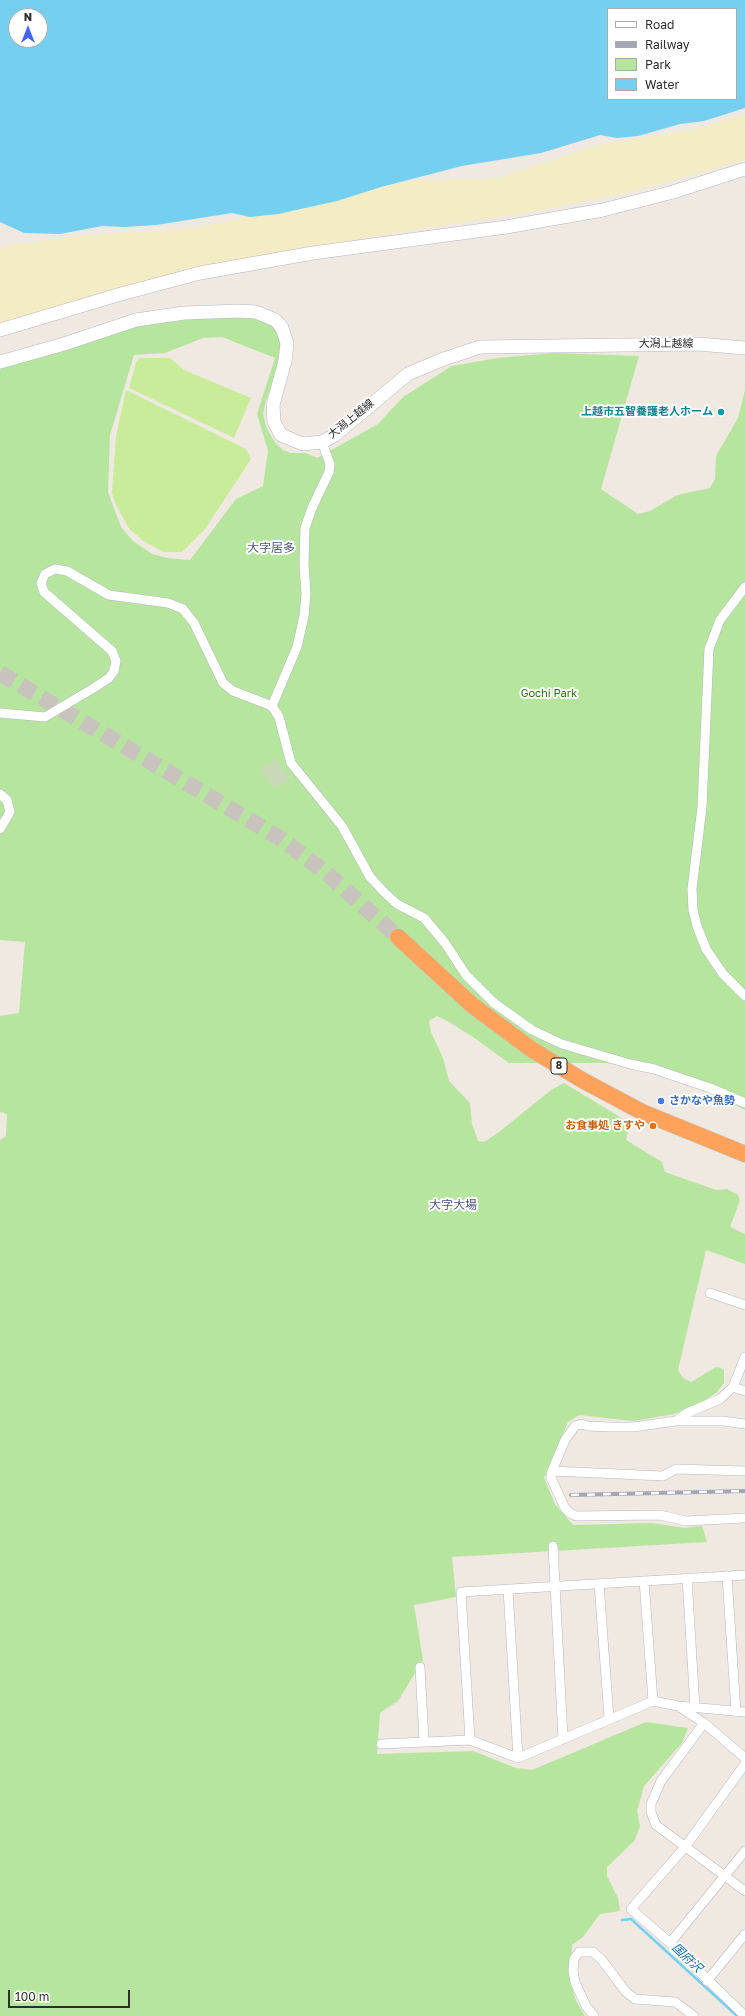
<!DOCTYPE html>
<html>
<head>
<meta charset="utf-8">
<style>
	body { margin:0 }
	#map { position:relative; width:745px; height:2016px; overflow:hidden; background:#efe9e1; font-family:"Golos Text",sans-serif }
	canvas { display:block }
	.legend { position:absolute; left:607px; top:8px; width:130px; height:92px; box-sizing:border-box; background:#fff; border:1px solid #ababab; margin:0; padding:5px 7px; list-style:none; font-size:12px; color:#2e2e2e }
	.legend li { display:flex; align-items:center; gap:8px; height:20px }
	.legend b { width:20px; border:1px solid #ababab }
	.north { position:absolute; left:8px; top:8px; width:40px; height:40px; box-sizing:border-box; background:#fff; border:1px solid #ababab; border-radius:50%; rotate:0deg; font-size:11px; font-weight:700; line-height:16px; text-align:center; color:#2e2e2e }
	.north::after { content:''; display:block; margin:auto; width:14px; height:18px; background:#4264fb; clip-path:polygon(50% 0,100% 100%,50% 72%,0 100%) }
	.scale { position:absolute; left:8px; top:1990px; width:122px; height:18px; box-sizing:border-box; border:2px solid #2e2e2e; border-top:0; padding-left:5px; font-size:12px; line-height:14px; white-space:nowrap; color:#2e2e2e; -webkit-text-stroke:3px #fff; paint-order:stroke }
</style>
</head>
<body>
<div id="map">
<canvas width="745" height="2016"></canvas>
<ul class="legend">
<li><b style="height:5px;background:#fff"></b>Road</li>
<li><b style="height:5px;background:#a3a6b8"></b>Railway</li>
<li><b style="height:11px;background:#b6e59e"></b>Park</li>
<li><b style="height:11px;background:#75cff0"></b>Water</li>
</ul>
<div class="north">N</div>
<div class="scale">100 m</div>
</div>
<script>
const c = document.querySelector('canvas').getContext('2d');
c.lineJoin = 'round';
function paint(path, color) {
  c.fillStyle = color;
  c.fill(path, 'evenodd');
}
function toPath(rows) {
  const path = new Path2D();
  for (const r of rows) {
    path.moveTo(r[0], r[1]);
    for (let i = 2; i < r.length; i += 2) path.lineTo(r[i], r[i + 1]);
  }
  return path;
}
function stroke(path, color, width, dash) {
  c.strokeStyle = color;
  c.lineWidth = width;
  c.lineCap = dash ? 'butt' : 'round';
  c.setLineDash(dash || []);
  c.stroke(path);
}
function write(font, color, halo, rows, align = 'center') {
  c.font = font + ' "Golos Text","Noto Sans JP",sans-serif';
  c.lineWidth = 4;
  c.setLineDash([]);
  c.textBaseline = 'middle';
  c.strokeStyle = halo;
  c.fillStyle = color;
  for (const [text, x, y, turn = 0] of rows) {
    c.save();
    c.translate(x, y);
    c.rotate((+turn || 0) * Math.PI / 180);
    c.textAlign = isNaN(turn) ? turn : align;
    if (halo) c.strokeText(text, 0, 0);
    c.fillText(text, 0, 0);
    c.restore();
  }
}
paint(toPath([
	[248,316,261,320,273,327,278,332,281,344,281,356,265,404,263,414,267,429,276,444,283,450,290,453,306,453,317,458,378,424,403,397,452,366,498,358,554,353,639,356,601,489,638,514,650,511,677,495,710,488,715,479,716,456,738,418,745,390,745,1110,701,1088,662,1074,607,1063,509,1063,473,1037,449,1022,437,1016,429,1021,431,1032,443,1058,449,1081,470,1103,472,1124,478,1141,484,1142,499,1132,551,1090,564,1083,630,1123,626,1140,662,1162,665,1172,716,1190,727,1189,738,1195,740,1200,730,1227,745,1234,745,1264,706,1250,678,1370,683,1378,691,1382,716,1367,724,1369,724,1383,716,1393,702,1402,674,1414,633,1421,579,1415,568,1422,544,1478,555,1504,573,1525,652,1523,685,1528,702,1526,707,1542,452,1557,456,1597,414,1605,423,1660,398,1701,380,1713,377,1754,473,1751,516,1768,532,1770,646,1722,688,1728,682,1743,644,1786,637,1811,640,1826,635,1840,607,1867,607,1876,618,1898,620,1911,600,1914,583,1937,572,1945,570,1980,576,2001,585,2016,0,2016,0,1140,6,1136,7,1114,0,1112,0,1016,19,1013,25,942,0,940,0,369,57,353,131,327,190,319],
	[222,337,275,358,257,414,268,451,263,486,236,499,190,560,167,558,152,554,133,541,121,527,108,492,110,435,134,355,165,353,203,338]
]), '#b6e59e');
paint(toPath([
	[745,114,745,160,630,192,542,210,388,234,186,270,116,288,0,324,0,247,86,235,196,228,237,219,283,200,375,182,498,178,598,145,692,130]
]), '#f3ecc5');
paint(toPath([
	[275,758,290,778,275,789,260,770]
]), '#c8d9b8');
paint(toPath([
	[139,358,170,358,184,370,251,398,234,438,129,388,136,362],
	[126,390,246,449,251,459,205,529,182,552,163,552,144,541,130,530,116,505,112,493,116,436]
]), '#c9ec9a');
paint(toPath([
	[0,0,745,0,745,108,704,121,680,124,638,136,617,138,600,135,541,153,462,166,381,187,337,201,278,214,250,217,232,213,156,225,124,227,102,226,60,234,24,233,0,222],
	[608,9,736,9,736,99,608,99],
	[16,16,40,16,40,40,16,40]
]), '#75cff0');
stroke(toPath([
	[622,1920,631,1919,737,2016]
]), '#75cff0', 2.5);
stroke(toPath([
	[0,673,278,837,323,870,398,937]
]), '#c8c4bd', 16, [16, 8]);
const street = toPath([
	[745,587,720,620,709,649,702,807,692,889,693,910,697,926,706,949,723,974,745,996],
	[272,706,297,647,304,616,306,594,304,565,305,528,312,508,329,472,330,464,322,442],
	[0,713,45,717,92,689,109,678,114,671,116,661,112,651,44,592,41,583,45,574,55,569,67,571,109,595,168,603,183,609,194,623,223,683,233,691,272,706,279,717,291,763,342,826,370,877,385,893,397,904,424,918,445,943,466,975,494,1003,532,1030,562,1044,630,1064,654,1069,710,1088,745,1103],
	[0,794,7,800,10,812,0,829],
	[710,1293,745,1305],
	[733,1387,745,1391],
	[676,1421,687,1413,720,1399,733,1387,745,1357],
	[745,1424,723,1421,676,1421,633,1427,610,1427,588,1426,581,1424,575,1426,565,1440,552,1471,551,1478,565,1508,570,1513,576,1516,660,1515,686,1521,745,1518],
	[552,1471,663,1476,676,1469,745,1471],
	[553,1546,563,1739],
	[727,1576,736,1712],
	[687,1578,695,1708],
	[644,1581,653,1701],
	[599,1584,609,1718],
	[508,1589,518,1758],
	[420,1667,424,1741],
	[681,1708,704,1723,745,1758],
	[704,1723,661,1781,651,1804,651,1812,656,1825,745,1891],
	[470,1740,461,1592,745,1575],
	[381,1744,470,1740,518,1758,653,1701,678,1706,745,1712],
	[670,1943,745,1851],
	[707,1981,745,1934],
	[594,2016,586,2006,575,1982,573,1971,574,1959,579,1952,593,1952,601,1959,626,1992,635,1999,675,2002,694,2016],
	[745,2016,670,1943,631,1909,685,1847,745,1764]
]);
const secondary = toPath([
	[0,330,121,294,200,273,313,253,506,227,603,210,673,192,745,169],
	[0,362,64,344,136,320,184,313,238,311,256,312,275,320,279,324,282,328,287,343,285,361,273,405,274,422,281,435,303,444,322,442,335,435,408,374,441,360,480,347,698,344,745,348]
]);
const highway = toPath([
	[398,937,472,1005,531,1049,582,1080,644,1113,745,1154]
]);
stroke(street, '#b4b7c1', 10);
stroke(secondary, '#b4b7c1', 14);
stroke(highway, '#c9c9c9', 17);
stroke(street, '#fff', 9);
stroke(secondary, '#fff', 13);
stroke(highway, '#ffa35c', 16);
const rail = toPath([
	[571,1495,745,1491]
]);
stroke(rail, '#a3a6b8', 4);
stroke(rail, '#fff', 2.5, [8]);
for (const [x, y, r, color] of [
	[721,412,4,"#0f9aa8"],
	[661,1101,4,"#3f7fe0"],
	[653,1126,4,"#e8710a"]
]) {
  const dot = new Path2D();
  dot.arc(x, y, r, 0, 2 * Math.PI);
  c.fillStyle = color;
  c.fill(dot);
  stroke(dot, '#fff', 1.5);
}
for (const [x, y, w] of [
	[559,1066,16]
]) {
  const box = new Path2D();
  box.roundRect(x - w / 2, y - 8, w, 16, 3);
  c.fillStyle = '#fff';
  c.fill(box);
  stroke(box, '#2e2e2e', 1);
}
write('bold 10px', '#2e2e2e', null, [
	["8",559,1066]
]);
write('11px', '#2e2e2e', '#fff', [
	["大潟上越線",666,344],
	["大潟上越線",351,419,-39]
]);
write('bold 11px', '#0d838f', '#fff', [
	["上越市五智養護老人ホーム",713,412]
], 'right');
write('11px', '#2c6e1b', '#fff', [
	["Gochi Park",549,694]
]);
write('bold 11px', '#366cbe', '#fff', [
	["さかなや魚勢",669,1101]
], 'left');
write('bold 11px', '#c56008', '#fff', [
	["お食事処 きすや",645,1126]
], 'right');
write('12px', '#4d5680', '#fff', [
	["大字居多",271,548],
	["大字大場",453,1205]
]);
write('italic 12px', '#0d6fa3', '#fff', [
	["国府沢",687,1958,43]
]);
</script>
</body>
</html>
